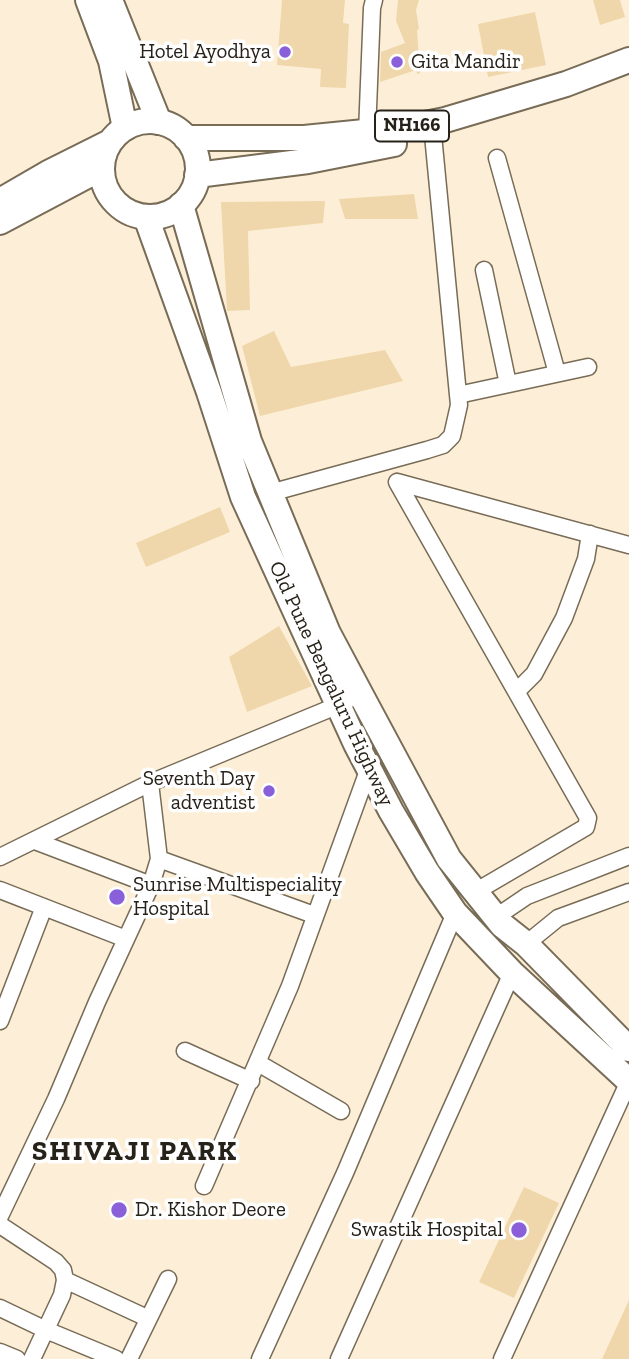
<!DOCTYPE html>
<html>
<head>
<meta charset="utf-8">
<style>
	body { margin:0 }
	canvas { display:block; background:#fdefd7 }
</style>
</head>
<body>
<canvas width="629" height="1359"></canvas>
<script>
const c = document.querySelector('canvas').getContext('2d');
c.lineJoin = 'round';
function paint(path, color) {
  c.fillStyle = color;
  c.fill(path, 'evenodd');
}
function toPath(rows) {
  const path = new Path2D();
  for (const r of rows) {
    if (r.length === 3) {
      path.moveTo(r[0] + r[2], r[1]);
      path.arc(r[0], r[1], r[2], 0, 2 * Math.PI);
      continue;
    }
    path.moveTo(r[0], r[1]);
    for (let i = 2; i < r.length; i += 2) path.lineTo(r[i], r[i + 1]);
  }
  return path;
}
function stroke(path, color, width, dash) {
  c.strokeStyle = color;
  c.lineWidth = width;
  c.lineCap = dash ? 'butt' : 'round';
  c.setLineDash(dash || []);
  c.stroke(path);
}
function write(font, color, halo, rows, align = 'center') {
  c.font = font + ' "Zilla Slab",serif';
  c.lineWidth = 7;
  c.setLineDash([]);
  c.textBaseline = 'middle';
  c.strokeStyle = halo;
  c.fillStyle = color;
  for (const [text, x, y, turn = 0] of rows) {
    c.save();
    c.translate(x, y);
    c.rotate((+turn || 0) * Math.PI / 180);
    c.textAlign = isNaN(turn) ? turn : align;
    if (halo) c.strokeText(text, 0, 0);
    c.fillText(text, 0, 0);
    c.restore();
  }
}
paint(toPath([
	[282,0,345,0,343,23,349,24,346,88,320,87,321,69,277,65],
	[398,0,419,0,416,10,419,29,417,30,420,73,417,74,416,70,380,82,381,52,405,43,396,21],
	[593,0,620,0,625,17,600,25],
	[535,12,546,65,488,77,478,24],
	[414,194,418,219,345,219,339,199],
	[325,201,323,223,248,231,250,310,227,311,221,202],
	[274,331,291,367,385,350,403,381,260,416,242,346],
	[220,507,230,532,146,567,136,543],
	[279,626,312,686,247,712,229,657],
	[524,1187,559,1203,514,1298,479,1282],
	[629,1300,629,1359,602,1359]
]), '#efd7ab');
const minor = toPath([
	[367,133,372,8,374,0],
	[497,158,557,373],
	[484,270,508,384],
	[458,395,588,367],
	[397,482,588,818,586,827,475,892],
	[397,482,629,545],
	[270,493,427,450,443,445,452,436,459,405,433,135],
	[517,691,534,674,564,618,586,559,590,534],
	[35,841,151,885],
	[0,857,150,783,346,702],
	[159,859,314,915],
	[0,890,126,939],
	[496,917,527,896,629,856],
	[526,944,558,918,629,892],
	[0,1021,44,907],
	[185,1051,251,1081],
	[258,1063,341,1111],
	[204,1186,290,986,369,768],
	[0,1216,56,1099,97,1002,151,885,159,859,150,783],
	[0,1225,56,1262,63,1270,65,1280,62,1295,32,1359],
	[65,1280,147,1318],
	[0,1308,46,1330,116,1359],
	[0,1352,17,1359],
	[129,1359,168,1279],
	[260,1359,345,1173,455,913],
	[339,1359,512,973],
	[502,1359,629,1081]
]);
const primary = toPath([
	[88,0,111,61,125,128],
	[110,0,159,122],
	[181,205,249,441,328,633,361,695,449,859,502,925,526,944,629,1049],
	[146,217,209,392,243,497,356,744,391,811,427,872,455,913,512,973,629,1081]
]);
const trunk = toPath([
	[150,169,48],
	[186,138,304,138,405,128,445,120,566,84,629,60],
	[197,175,308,161,394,144],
	[0,201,48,173,110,142],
	[0,222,102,168]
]);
stroke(minor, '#786c57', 19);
stroke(primary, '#786c57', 28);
stroke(trunk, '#786c57', 28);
stroke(minor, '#fff', 16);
stroke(primary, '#fff', 24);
stroke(trunk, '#fff', 24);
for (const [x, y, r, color] of [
	[285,52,7,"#8960da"],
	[397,62,7,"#8960da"],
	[269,791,7,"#8960da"],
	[117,897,9,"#8960da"],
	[119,1210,9,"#8960da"],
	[519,1230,9,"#8960da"]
]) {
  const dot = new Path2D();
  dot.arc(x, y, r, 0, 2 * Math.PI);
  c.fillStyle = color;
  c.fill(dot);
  stroke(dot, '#fefefe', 2.5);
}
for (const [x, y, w] of [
	[412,126,74]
]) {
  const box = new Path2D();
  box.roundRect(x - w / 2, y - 15.5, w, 31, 5);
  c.fillStyle = '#fefefe';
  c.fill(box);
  stroke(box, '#272219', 2);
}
write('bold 19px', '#272219', null, [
	["NH166",412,126]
]);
write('21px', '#272219', '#fefefe', [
	["Hotel Ayodhya",271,52],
	["Gita Mandir",411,62,"left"],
	["Seventh Day",255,779],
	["adventist",255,803],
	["Sunrise Multispeciality",133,885,"left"],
	["Hospital",133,909,"left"],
	["Dr. Kishor Deore",135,1210,"left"],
	["Swastik Hospital",503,1230]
], 'right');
write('21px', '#272219', '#fefefe', [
	["Old Pune Bengaluru Highway",331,684,65]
]);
c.letterSpacing = '2px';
write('bold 28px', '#272219', '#fefefe', [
	["SHIVAJI PARK",135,1152]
]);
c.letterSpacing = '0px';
</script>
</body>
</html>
